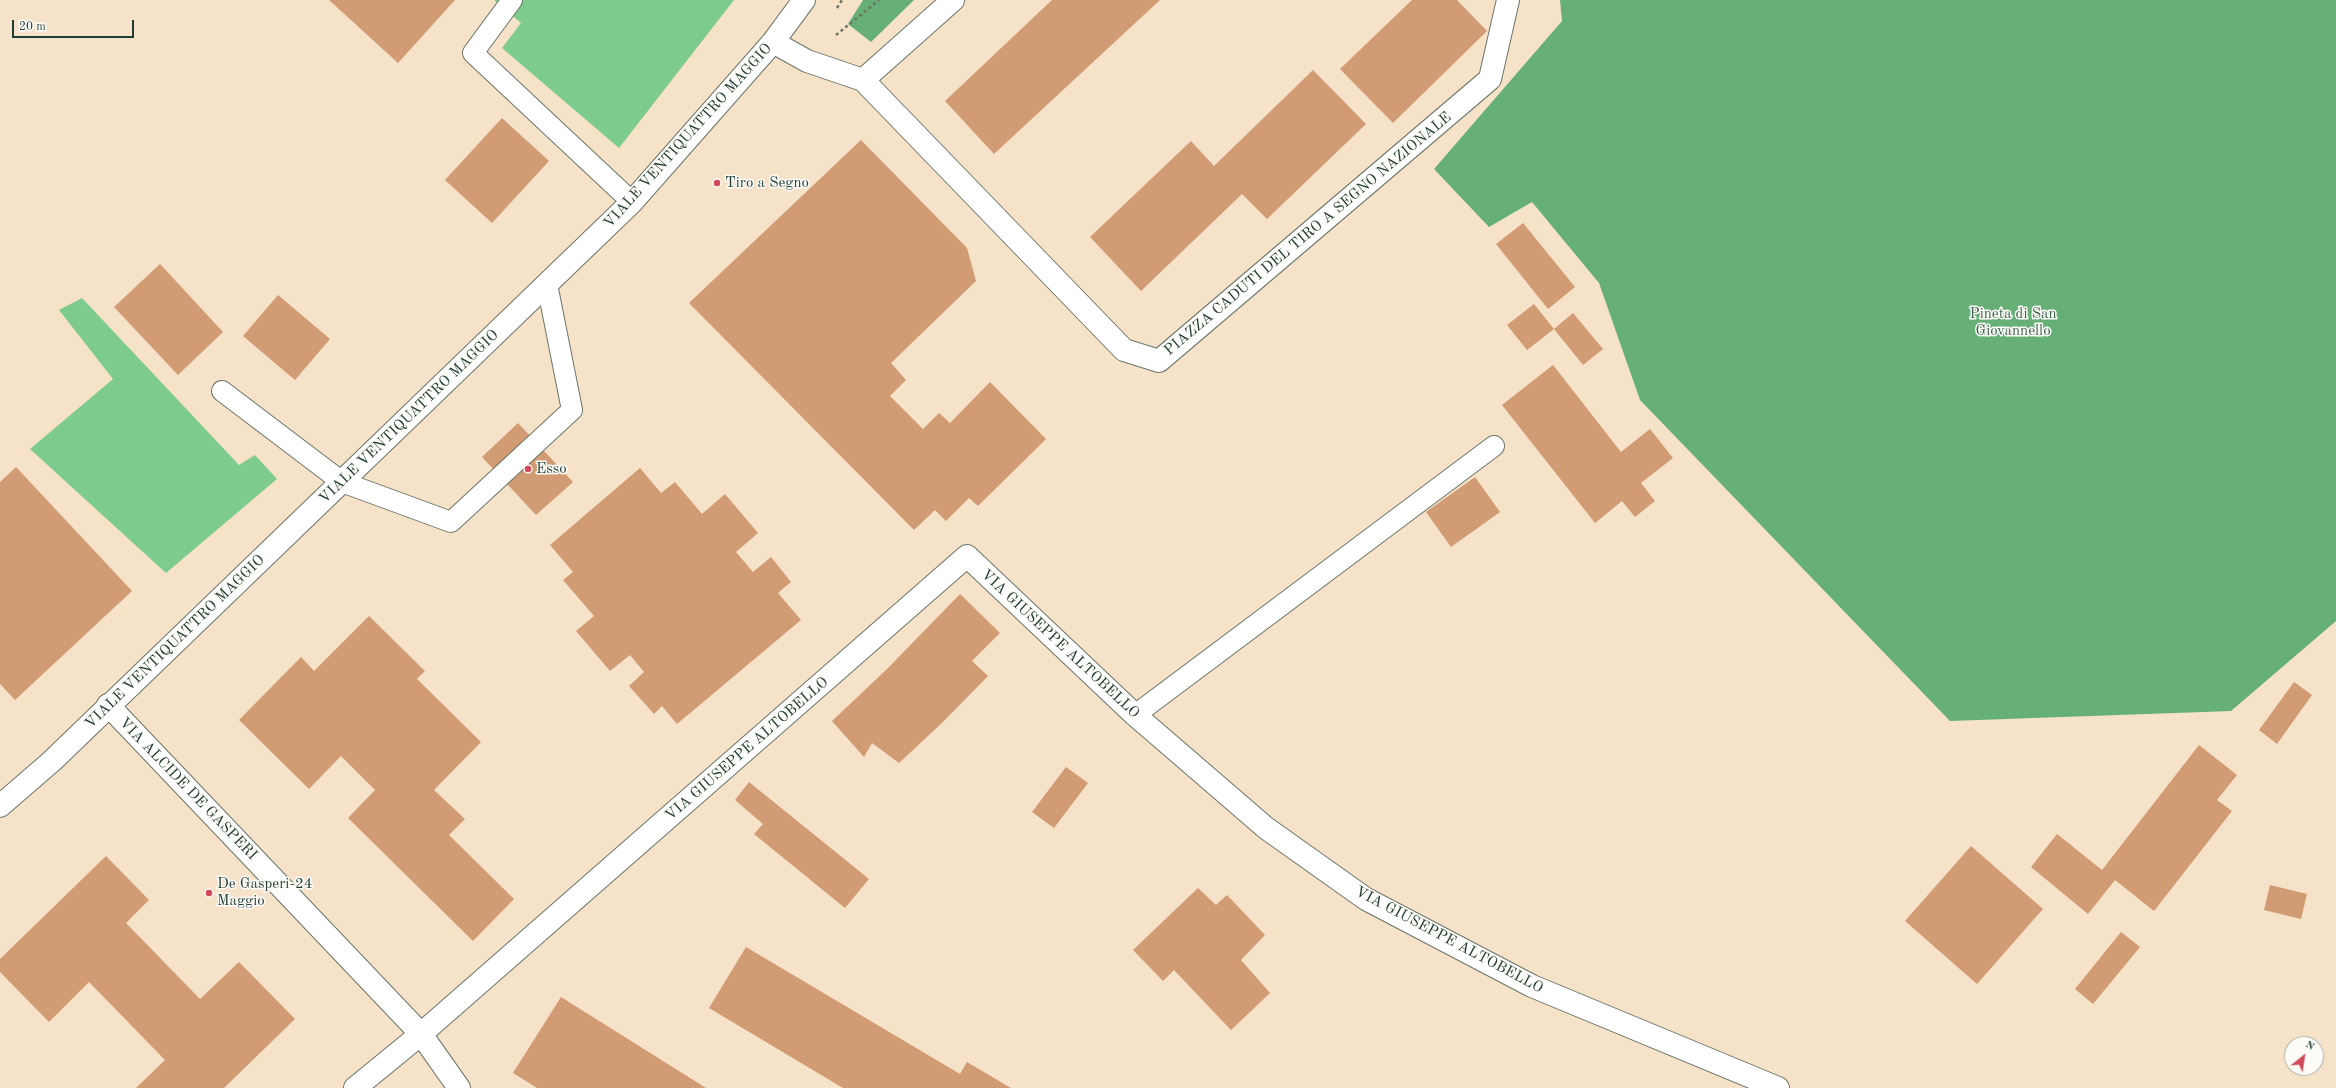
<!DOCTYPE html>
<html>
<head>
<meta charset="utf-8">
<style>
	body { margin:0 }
	#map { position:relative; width:2336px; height:1088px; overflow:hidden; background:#f6e1c9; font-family:"Old Standard TT",serif }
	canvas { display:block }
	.north { position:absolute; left:2284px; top:1036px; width:40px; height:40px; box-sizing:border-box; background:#fdfcf7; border:1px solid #a4b0a9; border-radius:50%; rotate:30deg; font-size:11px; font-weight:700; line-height:16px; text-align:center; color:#1f3d34 }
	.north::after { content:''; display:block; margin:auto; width:14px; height:18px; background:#d1495b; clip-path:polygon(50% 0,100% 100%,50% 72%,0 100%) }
	.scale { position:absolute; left:12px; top:20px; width:122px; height:18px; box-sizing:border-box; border:2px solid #1f3d34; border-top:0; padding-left:5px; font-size:12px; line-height:14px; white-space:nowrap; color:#1f3d34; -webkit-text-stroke:3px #fdfcf7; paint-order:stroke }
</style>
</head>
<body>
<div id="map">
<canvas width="2336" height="1088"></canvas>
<div class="north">N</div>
<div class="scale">20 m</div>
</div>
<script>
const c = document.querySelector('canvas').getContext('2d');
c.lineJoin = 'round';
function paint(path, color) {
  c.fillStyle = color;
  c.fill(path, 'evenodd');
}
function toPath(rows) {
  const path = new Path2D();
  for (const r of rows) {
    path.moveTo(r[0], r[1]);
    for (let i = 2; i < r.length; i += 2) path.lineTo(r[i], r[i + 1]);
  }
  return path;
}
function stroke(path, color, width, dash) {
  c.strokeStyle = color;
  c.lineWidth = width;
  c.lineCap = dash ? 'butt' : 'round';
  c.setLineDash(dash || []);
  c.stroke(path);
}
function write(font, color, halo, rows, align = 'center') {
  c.font = font + ' "Old Standard TT",serif';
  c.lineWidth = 3;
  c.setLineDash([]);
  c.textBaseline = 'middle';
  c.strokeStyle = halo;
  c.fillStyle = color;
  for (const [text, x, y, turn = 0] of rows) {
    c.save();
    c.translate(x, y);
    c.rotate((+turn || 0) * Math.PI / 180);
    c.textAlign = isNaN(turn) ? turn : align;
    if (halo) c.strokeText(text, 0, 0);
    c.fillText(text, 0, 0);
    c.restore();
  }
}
paint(toPath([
	[494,0,734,0,619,148,502,48,521,23],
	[82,298,239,465,255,455,277,479,166,573,30,449,113,379,59,310]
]), '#7dcc8d');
paint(toPath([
	[863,0,914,0,871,42,848,24],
	[1560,0,2336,0,2336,621,2231,711,1950,721,1640,400,1599,283,1532,202,1489,227,1434,169,1562,21]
]), '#66b078');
paint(toPath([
	[329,0,455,0,398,63],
	[1052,0,1160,0,994,154,945,101],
	[1412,0,1457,0,1487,31,1393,123,1340,69],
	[1313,70,1366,124,1267,219,1242,194,1141,291,1090,237,1191,141,1214,166],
	[502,118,549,161,492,223,445,180],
	[861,140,967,248,976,281,891,363,906,380,890,396,923,429,939,413,950,423,990,382,1046,439,978,506,969,498,946,521,935,510,914,530,689,303],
	[1523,223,1575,287,1548,309,1496,244],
	[160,264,223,332,178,375,114,307],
	[278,295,330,339,295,380,243,336],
	[1534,304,1554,329,1573,313,1603,349,1583,365,1554,329,1527,350,1507,325],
	[1553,365,1621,452,1650,429,1673,458,1641,483,1655,501,1635,517,1622,501,1595,523,1502,405],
	[518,423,573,482,536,515,482,457],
	[16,467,132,591,15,700,0,684,0,482],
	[640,468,661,493,675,482,702,514,725,494,758,533,736,552,753,572,771,557,791,582,778,593,801,620,677,724,662,706,654,714,629,686,644,672,630,655,610,671,576,631,594,616,563,580,573,572,550,545],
	[1475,477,1500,512,1451,547,1426,512],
	[960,594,1000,633,972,661,988,676,943,722,899,763,872,743,864,757,832,721,887,669],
	[369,616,425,671,417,679,481,742,434,790,465,819,449,835,514,899,473,941,348,818,375,790,341,756,309,789,239,720,301,657,314,671],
	[2294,682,2312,695,2277,744,2259,730],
	[2199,745,2237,775,2217,800,2232,811,2154,911,2115,880,2088,914,2031,867,2057,834,2102,870],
	[1066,767,1088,783,1054,828,1032,812],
	[749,782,869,879,845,908,754,834,763,824,735,800],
	[1971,846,2043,909,1977,984,1905,921],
	[106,856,149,900,126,923,200,999,239,962,295,1019,224,1088,136,1088,165,1060,89,982,49,1022,0,972,0,959],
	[2270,885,2307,894,2301,919,2264,910],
	[1198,888,1216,905,1227,895,1265,935,1241,960,1270,993,1231,1030,1174,970,1163,981,1133,950],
	[2121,932,2140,947,2093,1004,2075,989],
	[746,947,960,1074,967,1062,1011,1088,843,1088,709,1008],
	[561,997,706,1088,537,1088,513,1073]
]), '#d19b73');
const lane = toPath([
	[512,0,473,53,632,202],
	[222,391,342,482,451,522,572,410,547,284],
	[1135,715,1494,446]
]);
const street = toPath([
	[773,42,807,61,863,80,1124,350,1159,361,1490,79,1508,0],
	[863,80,953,0],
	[108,705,421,1034,459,1088],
	[355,1088,421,1034,967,556,1135,715,1266,828,1366,899,1532,986,1778,1088]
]);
const secondary = toPath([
	[0,806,52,761,632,202,773,42,804,0]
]);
stroke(lane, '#6a7668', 22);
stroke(street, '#6a7668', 24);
stroke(secondary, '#6a7668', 24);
stroke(toPath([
	[837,8,842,0],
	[836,35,879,0]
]), '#6a7668', 2.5, [3, 3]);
stroke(lane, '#fff', 20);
stroke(street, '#fff', 22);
stroke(secondary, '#fff', 22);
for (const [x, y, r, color] of [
	[717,183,4,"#d1495b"],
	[528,469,4,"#d1495b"],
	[209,893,4,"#d1495b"]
]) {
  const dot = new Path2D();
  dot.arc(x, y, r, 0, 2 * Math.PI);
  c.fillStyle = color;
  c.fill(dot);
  stroke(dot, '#fdfcf7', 1.5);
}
write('15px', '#1f3d34', '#fdfcf7', [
	["VIALE VENTIQUATTRO MAGGIO",688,136,-48],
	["PIAZZA CADUTI DEL TIRO A SEGNO NAZIONALE",1308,234,-40],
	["VIALE VENTIQUATTRO MAGGIO",409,417,-44],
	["VIALE VENTIQUATTRO MAGGIO",175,642,-44],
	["VIA GIUSEPPE ALTOBELLO",1060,644,43],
	["VIA GIUSEPPE ALTOBELLO",747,749,-41],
	["VIA ALCIDE DE GASPERI",188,789,46],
	["VIA GIUSEPPE ALTOBELLO",1449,940,28]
]);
write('15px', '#1f3d34', '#fdfcf7', [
	["Tiro a Segno",725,183],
	["Esso",536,469],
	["De Gasperi-24",217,884],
	["Maggio",217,901]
], 'left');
write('15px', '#36614a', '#fdfcf7', [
	["Pineta di San",2013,314],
	["Giovannello",2013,331]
]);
</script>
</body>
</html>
